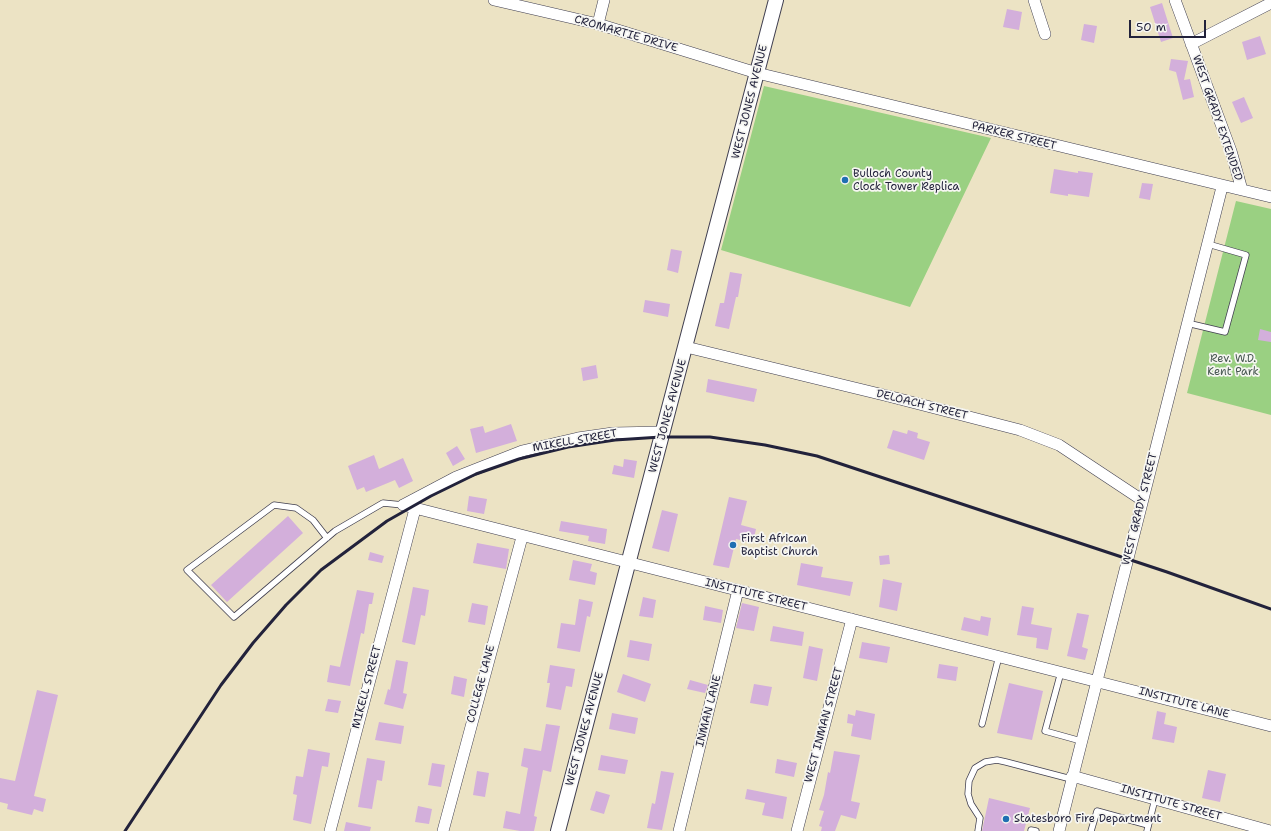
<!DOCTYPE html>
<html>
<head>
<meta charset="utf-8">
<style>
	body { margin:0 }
	#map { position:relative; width:1271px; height:831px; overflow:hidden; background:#ece3c4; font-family:"Shantell Sans",sans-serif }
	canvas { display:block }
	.scale { position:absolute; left:1129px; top:20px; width:77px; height:18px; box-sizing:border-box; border:2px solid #22223b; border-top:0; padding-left:5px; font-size:12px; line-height:14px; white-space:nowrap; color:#22223b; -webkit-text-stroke:3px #f6f6f2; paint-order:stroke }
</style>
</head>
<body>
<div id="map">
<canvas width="1271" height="831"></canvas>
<div class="scale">50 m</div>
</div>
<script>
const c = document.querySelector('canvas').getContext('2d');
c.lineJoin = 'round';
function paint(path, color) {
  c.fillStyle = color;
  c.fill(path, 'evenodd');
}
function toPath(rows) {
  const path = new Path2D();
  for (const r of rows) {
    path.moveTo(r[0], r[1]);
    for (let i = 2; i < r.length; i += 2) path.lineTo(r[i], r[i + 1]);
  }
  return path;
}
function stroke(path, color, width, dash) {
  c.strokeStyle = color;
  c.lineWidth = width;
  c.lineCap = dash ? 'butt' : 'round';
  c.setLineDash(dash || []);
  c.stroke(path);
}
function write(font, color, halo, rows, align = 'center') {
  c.font = font + ' "Shantell Sans",sans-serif';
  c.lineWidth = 3.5;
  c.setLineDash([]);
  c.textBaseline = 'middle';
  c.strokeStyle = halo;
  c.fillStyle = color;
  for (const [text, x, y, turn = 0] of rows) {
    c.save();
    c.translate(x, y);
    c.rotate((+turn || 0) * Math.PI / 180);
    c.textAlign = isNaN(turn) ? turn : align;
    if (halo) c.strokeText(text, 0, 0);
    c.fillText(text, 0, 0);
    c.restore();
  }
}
paint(toPath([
	[764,86,991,138,910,307,721,250],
	[1236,201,1271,209,1271,415,1187,393]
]), '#9ad082');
paint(toPath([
	[1162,3,1173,38,1161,42,1150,7],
	[1007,9,1022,12,1019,30,1003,27],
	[1084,24,1097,26,1094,43,1081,40],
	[1260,36,1266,54,1247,60,1242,42],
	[1171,59,1188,61,1184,80,1190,79,1194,97,1183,100,1176,72,1169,70],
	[1244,97,1253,118,1241,123,1232,102],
	[1054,169,1078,173,1078,171,1093,173,1089,197,1068,194,1068,196,1050,193],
	[1142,183,1153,184,1150,200,1139,198],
	[671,249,682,251,678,273,667,270],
	[730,272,742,274,738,297,736,297,729,329,715,326,720,303,724,303],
	[645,300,670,304,668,317,643,312],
	[1260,329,1271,332,1271,342,1258,340],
	[596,365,598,378,583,381,581,368],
	[708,379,757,389,754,402,706,392],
	[511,424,517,441,476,453,470,429,483,426,485,433],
	[893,430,907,434,908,430,918,433,917,438,930,442,924,460,887,448],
	[457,446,465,459,453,466,446,453],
	[374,455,379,469,403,458,413,481,399,488,395,480,366,492,364,487,357,490,348,466],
	[624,459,637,461,634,478,612,474,614,465,623,467],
	[469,496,487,499,484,514,467,511],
	[729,497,747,501,741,525,756,529,753,543,736,539,729,568,713,565],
	[662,510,678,514,669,552,652,548],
	[288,516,303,533,227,602,211,585],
	[561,521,607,529,605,544,588,541,589,536,559,531],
	[477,543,509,549,506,569,473,563],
	[370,552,384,556,382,563,368,560],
	[889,555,890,564,880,565,879,556],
	[573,560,592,564,590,571,597,573,595,585,569,580],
	[801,563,823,567,821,577,853,582,850,596,797,585],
	[883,579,902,583,897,611,879,607],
	[413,587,429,590,425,616,421,615,415,645,402,642],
	[357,590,374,593,372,604,369,604,364,634,361,633,350,686,327,682,330,665,340,667],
	[643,597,656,600,653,618,639,616],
	[579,599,593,602,590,617,587,616,580,652,557,648,561,623,575,625],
	[472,603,488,606,485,625,468,622],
	[742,603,759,607,754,631,736,628],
	[705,606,723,610,721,623,703,620],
	[1022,606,1034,608,1031,624,1052,628,1048,650,1036,648,1037,638,1017,635],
	[1077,613,1089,615,1082,647,1088,649,1085,660,1067,656],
	[981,616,991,618,988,636,961,630,964,617,980,621],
	[773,626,804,632,802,646,770,641],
	[630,640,652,644,649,661,627,657],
	[862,642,890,647,887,663,859,658],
	[809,646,823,649,817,681,803,678],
	[396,660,408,662,403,693,407,694,403,709,384,704,388,689,390,690],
	[939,664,958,667,956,681,937,678],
	[550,665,575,669,572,687,566,686,561,710,546,707,550,683,547,683],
	[623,674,651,684,645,702,617,692],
	[454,676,467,679,464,697,451,694],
	[690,680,708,685,705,693,687,689],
	[1009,683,1043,691,1032,740,997,733],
	[754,684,772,687,768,706,750,703],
	[37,690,58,695,34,796,46,799,43,812,34,809,32,815,7,809,8,804,0,802,0,778,15,781],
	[328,699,341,701,338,713,325,711],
	[856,710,875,714,871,740,851,736,853,724,847,723,848,714,855,716],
	[1157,711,1166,713,1164,724,1177,727,1174,743,1152,739],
	[612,713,638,718,635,734,609,729],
	[379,722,404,726,401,744,375,740],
	[546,724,560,726,551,772,543,770,534,816,537,817,534,831,520,831,503,828,506,811,520,814,528,768,521,766,524,748,541,751],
	[308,749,330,753,328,767,322,766,311,824,293,820,297,795,293,794,296,776,303,777],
	[834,751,860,755,851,801,860,803,856,819,841,815,835,831,821,831,822,827,819,826,824,811,819,810,824,795,828,772,830,773],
	[601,755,628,760,625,774,598,770],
	[367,758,385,761,382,781,377,780,372,809,358,807],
	[777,759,797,763,794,777,775,773],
	[432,763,445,765,441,787,428,785],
	[1208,770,1226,774,1220,802,1202,798],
	[477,771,489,773,485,797,473,795],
	[661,771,674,773,662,830,647,828,652,803,655,804],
	[747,789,787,797,783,819,762,815,765,803,745,799],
	[596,791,610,795,604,814,590,810],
	[989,798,1030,808,1024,831,982,831],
	[418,806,432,809,429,824,415,822],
	[346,822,371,827,370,831,344,831]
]), '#d3afdb');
const service = toPath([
	[1187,323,1225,332,1246,255,1208,244],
	[327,538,313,520,296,508,274,505,187,570,234,617,335,531,383,503,403,505],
	[1061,672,1045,731,1081,741],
	[982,724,999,656],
	[1031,830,1036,831],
	[978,831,980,818,971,804,968,794,969,781,975,768,985,762,997,760,1006,762,1071,779],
	[1091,831,1097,811,1148,825],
	[1147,831,1155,799]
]);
const minor = toPath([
	[494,0,598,24,757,73,1271,197],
	[1034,0,1045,34],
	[1175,0,1231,151,1242,190],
	[598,24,604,0],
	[1191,44,1271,3],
	[686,347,888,396,1020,430,1059,445,1142,500],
	[403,505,1271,726],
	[403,505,456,477,522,451,578,438,613,433,663,432],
	[1072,776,1270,831],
	[330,831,415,509],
	[443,831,522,537],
	[679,831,738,590],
	[797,831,852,619],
	[1059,831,1222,187]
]);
const tertiary = toPath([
	[558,831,776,0]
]);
stroke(service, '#403f50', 7);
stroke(minor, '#403f50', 12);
stroke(tertiary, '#403f50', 16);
stroke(service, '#fff', 5.5);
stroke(minor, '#fff', 11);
stroke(tertiary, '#fff', 14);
stroke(toPath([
	[125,831,221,685,253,643,286,605,321,570,387,521,431,496,476,474,519,459,568,447,615,440,661,437,710,437,765,445,817,456,1167,572,1271,609]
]), '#22223b', 3);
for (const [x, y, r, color] of [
	[845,180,4,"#1f6fb2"],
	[733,545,4,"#1f6fb2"],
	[1006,819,4,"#1f6fb2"]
]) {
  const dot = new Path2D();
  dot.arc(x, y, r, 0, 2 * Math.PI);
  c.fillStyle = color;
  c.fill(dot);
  stroke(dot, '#f6f6f2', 1.5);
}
write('11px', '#22223b', '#f6f6f2', [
	["CROMARTIE DRIVE",626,34,16],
	["WEST JONES AVENUE",750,102,-76],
	["WEST GRADY EXTENDED",1217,118,71],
	["PARKER STREET",1014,136,14],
	["DELOACH STREET",922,405,14],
	["WEST JONES AVENUE",668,416,-75],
	["MIKELL STREET",575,441,-10],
	["WEST GRADY STREET",1140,509,-76],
	["INSTITUTE STREET",756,595,14],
	["COLLEGE LANE",481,684,-75],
	["MIKELL STREET",367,687,-75],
	["INSTITUTE LANE",1184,703,15],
	["INMAN LANE",709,711,-76],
	["WEST INMAN STREET",824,725,-75],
	["WEST JONES AVENUE",585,729,-75],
	["INSTITUTE STREET",1171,803,16]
]);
write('11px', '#22223b', '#f6f6f2', [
	["Bulloch County",853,174],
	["Clock Tower Replica",853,187],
	["First African",741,539],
	["Baptist Church",741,552],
	["Statesboro Fire Department",1014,819]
], 'left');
write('11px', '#465650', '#f6f6f2', [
	["Rev. W.D.",1233,359],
	["Kent Park",1233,372]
]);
</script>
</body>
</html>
